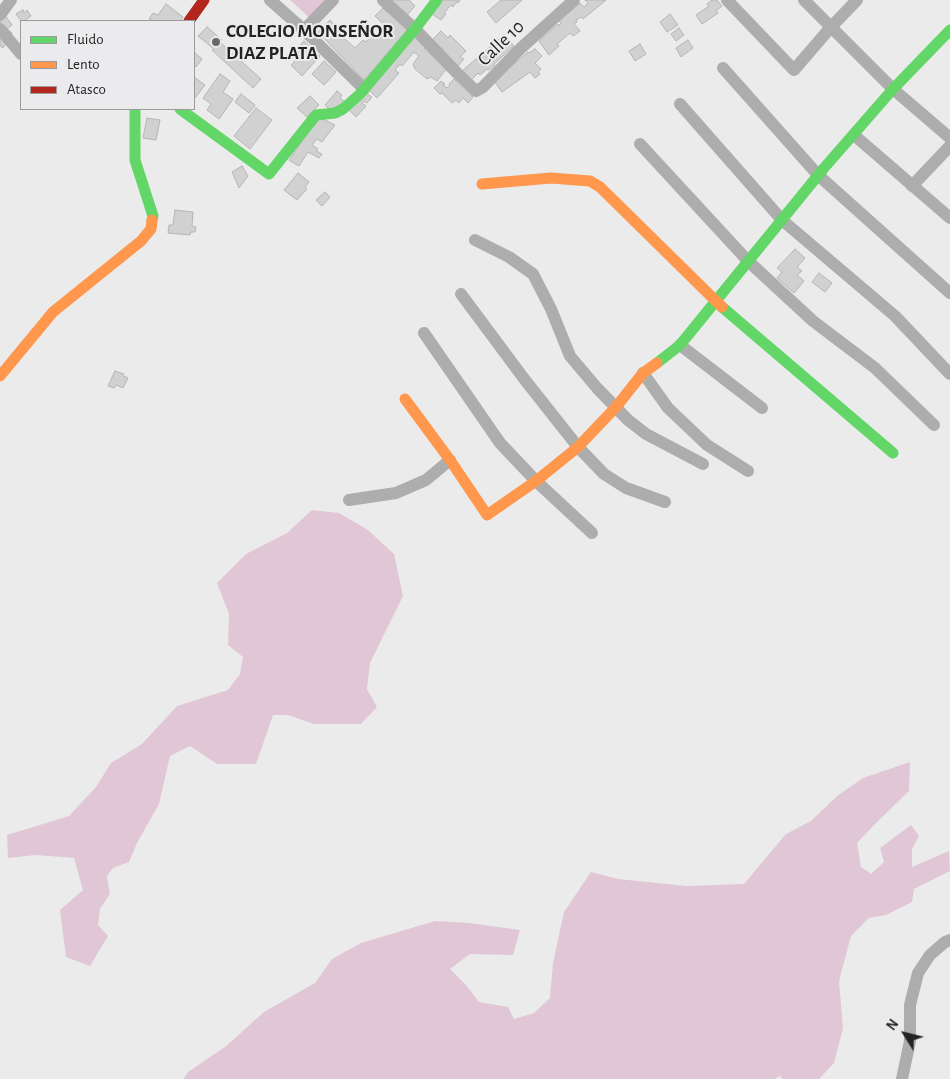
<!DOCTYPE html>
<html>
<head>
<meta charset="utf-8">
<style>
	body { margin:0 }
	#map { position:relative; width:950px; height:1079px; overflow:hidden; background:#ebebec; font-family:"Alegreya Sans",sans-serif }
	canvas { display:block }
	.legend { position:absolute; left:20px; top:20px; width:175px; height:90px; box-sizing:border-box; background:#ebeaed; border:1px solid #9b9a9d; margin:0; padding:6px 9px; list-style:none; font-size:15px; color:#242324 }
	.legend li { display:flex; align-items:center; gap:10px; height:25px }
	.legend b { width:25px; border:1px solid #9b9a9d }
	.north { position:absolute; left:880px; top:1009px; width:50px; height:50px; -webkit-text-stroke:4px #ebeaed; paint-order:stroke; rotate:306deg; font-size:14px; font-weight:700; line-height:20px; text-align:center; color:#242324 }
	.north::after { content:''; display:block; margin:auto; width:18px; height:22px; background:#242324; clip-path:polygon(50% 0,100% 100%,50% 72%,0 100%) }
</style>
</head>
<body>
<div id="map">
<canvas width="950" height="1079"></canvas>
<ul class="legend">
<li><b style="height:6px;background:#63d668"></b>Fluido</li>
<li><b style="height:6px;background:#ff974d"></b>Lento</li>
<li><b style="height:6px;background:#b3261e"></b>Atasco</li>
</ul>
<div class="north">N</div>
</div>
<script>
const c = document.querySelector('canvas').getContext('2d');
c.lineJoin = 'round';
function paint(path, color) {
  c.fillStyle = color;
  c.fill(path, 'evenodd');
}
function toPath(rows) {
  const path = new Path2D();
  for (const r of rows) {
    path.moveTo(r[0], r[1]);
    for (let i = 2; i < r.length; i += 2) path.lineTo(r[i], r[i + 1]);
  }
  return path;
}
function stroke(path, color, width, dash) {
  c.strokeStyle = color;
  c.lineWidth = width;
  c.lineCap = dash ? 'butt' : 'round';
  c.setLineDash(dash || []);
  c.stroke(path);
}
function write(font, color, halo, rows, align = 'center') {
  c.font = font + ' "Alegreya Sans",sans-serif';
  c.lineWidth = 4;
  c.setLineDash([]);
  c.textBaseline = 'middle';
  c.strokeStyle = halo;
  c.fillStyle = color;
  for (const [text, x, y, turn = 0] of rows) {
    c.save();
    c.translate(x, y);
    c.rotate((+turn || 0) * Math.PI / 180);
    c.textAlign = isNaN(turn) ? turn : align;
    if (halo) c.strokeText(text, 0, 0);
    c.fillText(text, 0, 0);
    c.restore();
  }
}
paint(toPath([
	[290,0,325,0,310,18],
	[312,510,339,513,368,530,394,554,403,596,370,663,367,689,377,707,361,724,314,724,288,715,273,715,256,764,217,764,190,746,170,756,159,804,137,843,129,862,113,868,107,876,110,894,100,909,98,925,108,936,90,966,66,957,60,910,83,890,74,858,36,855,8,858,7,835,69,816,96,787,111,763,142,744,177,706,228,690,240,674,243,657,228,645,229,614,217,583,246,554,287,533],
	[910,762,909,791,876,823,857,843,861,867,871,874,884,862,880,848,911,825,919,836,912,849,912,867,949,851,950,871,914,889,912,902,886,915,869,918,851,936,839,981,843,1028,834,1063,819,1079,782,1079,780,1076,775,1079,183,1079,188,1072,225,1047,264,1012,315,983,332,959,361,943,435,921,469,923,520,930,513,955,470,954,450,969,466,985,479,1002,508,1007,514,1019,534,1013,550,998,553,963,564,912,591,872,618,879,686,886,744,884,786,834,811,821,837,796,863,778]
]), '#e1c7d5');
const building = toPath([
	[390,0,409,0,415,6,407,15,390,0],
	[442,0,460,0,458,3,456,2,453,7,451,5,444,13,446,14,441,20,432,14,442,0],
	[501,0,522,0,496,23,487,12,501,0],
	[585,0,606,0,583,19,581,17,576,20,577,22,574,24,580,31,573,36,570,33,557,44,559,46,549,55,539,41,558,24,559,26,561,23,559,21,580,3,584,7,588,3,585,0],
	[712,0,717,0,722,6,716,11,718,13,702,24,696,15,709,6,707,4,712,0],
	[166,4,183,17,180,21,154,21,149,19,153,13,158,15,166,4],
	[383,8,407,30,364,80,318,32,330,20,339,30,337,32,355,48,363,40,366,42,373,34,377,37,386,27,375,16,383,8],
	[1,10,12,25,7,29,12,33,3,48,0,46,0,31,3,26,0,21,1,10],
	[23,10,24,13,27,10,31,16,24,21,21,21,16,14,23,10],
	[670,14,678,25,667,32,660,22,670,14],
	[207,27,222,40,220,42,261,79,253,88,212,50,214,49,198,36,207,27],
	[679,28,684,35,676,41,671,34,679,28],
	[441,31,448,38,450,35,466,51,460,57,464,59,457,67,431,41,441,31],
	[504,35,514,46,494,64,495,65,489,70,487,69,480,75,478,73,471,80,462,71,504,35],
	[414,36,426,47,424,49,447,68,437,81,431,77,427,79,415,69,413,64,419,56,414,52,402,66,400,64,395,70,399,73,377,98,368,89,414,36],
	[688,40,693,48,681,57,676,48,688,40],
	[304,41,320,56,302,76,291,65,300,56,295,51,304,41],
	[640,44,646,54,635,61,629,51,640,44],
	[535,49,542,56,535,63,541,69,538,72,540,74,535,78,530,72,502,92,494,81,528,52,529,53,535,49],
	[194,52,202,59,196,67,194,65,194,52],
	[324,61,336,72,324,85,312,74,324,61],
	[220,74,230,81,223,92,233,99,219,119,207,110,211,104,203,98,220,74],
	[194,77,205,85,195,98,194,97,194,77],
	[454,79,473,97,468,103,463,98,459,103,456,100,452,103,442,93,440,94,434,88,441,81,445,84,443,85,447,88,450,85,449,84,454,79],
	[337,91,342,95,340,98,345,102,330,110,325,105,337,91],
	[366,93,372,97,367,103,364,101,362,103,366,106,356,117,348,109,366,93],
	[241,94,255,105,249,113,235,102,241,94],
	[310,96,319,105,307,117,297,108,310,96],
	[256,108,272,120,250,149,234,136,256,108],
	[319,117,335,125,322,142,317,139,312,145,318,149,316,151,322,154,319,158,308,152,299,166,289,160,319,117],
	[147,118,160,120,156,140,143,138,147,118],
	[242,166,248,176,239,188,232,172,242,166],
	[298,173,309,182,305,187,307,189,297,200,284,190,298,173],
	[325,192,330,197,322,206,316,200,325,192],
	[175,210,193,212,192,226,196,227,195,232,191,232,190,235,168,233,169,225,173,225,175,210],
	[795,249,805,258,797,267,802,271,797,275,804,281,794,293,777,278,782,272,777,268,795,249],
	[819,273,832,283,825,292,812,282,819,273],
	[115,371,124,374,123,376,128,378,123,388,116,385,114,388,108,386,115,371]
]);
paint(building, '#d1d1d2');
stroke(building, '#b5b5b6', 1);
stroke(toPath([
	[270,0,304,30,364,89],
	[383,0,415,29,457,73,476,91,483,87,520,49,574,0],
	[727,0,794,70,831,27,857,0],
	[804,0,893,89,950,138],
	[0,15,11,0],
	[0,29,21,54],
	[304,30,333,0],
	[723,68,818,175,950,293],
	[680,104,782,220,895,316,950,374],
	[854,135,950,218],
	[640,144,748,261,813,321,875,368,934,425],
	[912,186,950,146],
	[475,240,509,257,533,274,551,309,570,356,597,388,628,420,646,434,703,464],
	[461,294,525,380,578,447,604,474,626,488,665,502],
	[424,333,500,443,536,481,592,533],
	[680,345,762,408],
	[643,373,668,408,707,445,748,471],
	[349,500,396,493,426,480,450,460],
	[902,1079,910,1041,910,1005,918,973,930,955,945,942,950,940]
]), '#aeadae', 12);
stroke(toPath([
	[135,109,135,160,153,216,152,220],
	[180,109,269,174,316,115,335,113,343,109,360,94,415,29,437,0],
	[722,307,893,453],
	[657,363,680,345,824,168,893,89,950,30]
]), '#63d668', 11);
stroke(toPath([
	[482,184,551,178,590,181,600,187,722,307],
	[0,376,53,312,141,241,151,229,152,220],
	[405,399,450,460,487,515,536,481,578,447,616,407,643,373,657,363]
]), '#ff974d', 11);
stroke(toPath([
	[189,21,204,0]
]), '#b3261e', 11);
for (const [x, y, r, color] of [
	[216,42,5,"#6a696a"]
]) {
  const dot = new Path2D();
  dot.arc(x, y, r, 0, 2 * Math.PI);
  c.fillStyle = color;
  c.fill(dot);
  stroke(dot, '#ebeaed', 2);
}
write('bold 19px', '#242324', '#ebeaed', [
	["COLEGIO MONSEÑOR",226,31],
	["DIAZ PLATA",226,53]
], 'left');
write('19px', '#242324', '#ebeaed', [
	["Calle 10",501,43,-44]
]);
</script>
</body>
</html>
